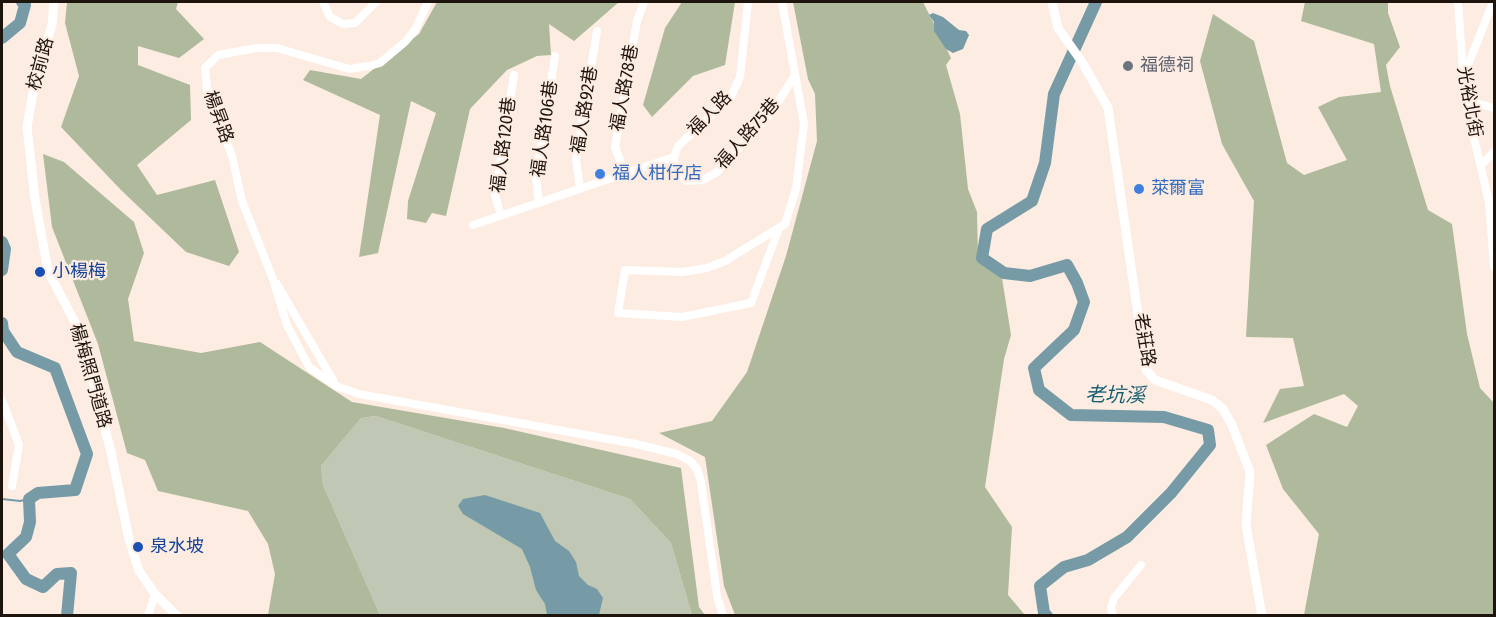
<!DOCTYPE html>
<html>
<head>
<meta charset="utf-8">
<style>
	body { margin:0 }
	#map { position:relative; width:1496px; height:617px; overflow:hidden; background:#fdece1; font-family:"Fira Sans Condensed",sans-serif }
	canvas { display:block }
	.frame { position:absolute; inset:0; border:3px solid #1d140e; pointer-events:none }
</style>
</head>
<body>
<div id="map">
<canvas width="1496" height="617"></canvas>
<div class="frame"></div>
</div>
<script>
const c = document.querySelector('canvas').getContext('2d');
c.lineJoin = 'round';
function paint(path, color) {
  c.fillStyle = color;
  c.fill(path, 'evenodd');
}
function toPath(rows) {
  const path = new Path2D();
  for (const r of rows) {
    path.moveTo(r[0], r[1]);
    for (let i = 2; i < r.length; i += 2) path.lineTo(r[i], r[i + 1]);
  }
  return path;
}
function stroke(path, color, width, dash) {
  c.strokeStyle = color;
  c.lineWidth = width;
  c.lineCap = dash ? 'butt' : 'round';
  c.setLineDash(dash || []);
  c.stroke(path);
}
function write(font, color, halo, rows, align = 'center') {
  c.font = font + ' "Fira Sans Condensed","Noto Sans TC",sans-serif';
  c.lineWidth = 4.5;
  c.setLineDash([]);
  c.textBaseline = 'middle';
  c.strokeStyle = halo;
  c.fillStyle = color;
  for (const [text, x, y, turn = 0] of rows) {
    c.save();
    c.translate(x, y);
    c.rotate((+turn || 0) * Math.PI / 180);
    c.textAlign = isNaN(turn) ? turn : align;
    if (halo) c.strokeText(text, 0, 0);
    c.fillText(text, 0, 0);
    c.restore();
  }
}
paint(toPath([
	[376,416,630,499,671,543,692,615,380,615,323,485,321,466,361,418]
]), '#c0c7b4');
paint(toPath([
	[67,2,178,2,176,9,204,39,179,58,138,46,138,65,190,85,191,120,137,165,157,195,215,180,239,252,229,266,186,252,121,190,61,127,79,76,65,23],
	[437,2,619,2,574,41,549,24,551,55,537,56,507,70,470,109,446,216,432,213,426,223,407,219,408,201,436,113,411,101,378,253,359,257,380,115,303,80,310,70,361,79,419,34],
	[682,2,735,2,725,65,693,76,652,117,643,105,665,28],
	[793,2,923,2,951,58,946,65,960,114,968,189,977,212,978,259,1002,278,1011,335,1004,359,985,487,1012,527,1008,595,1025,615,735,615,724,586,705,457,659,433,712,421,747,372,786,256,817,141,815,94,808,79],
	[1305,2,1388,2,1388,13,1400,47,1386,65,1390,86,1428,210,1452,224,1467,334,1480,388,1494,403,1494,615,1304,615,1319,534,1283,489,1266,445,1314,414,1347,427,1358,406,1344,394,1263,423,1280,389,1304,386,1293,338,1246,337,1254,201,1222,144,1200,61,1213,14,1254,41,1287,163,1304,175,1347,160,1318,107,1339,97,1381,92,1374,44,1301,21],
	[43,154,64,162,134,222,144,253,128,299,134,341,201,353,260,342,352,402,504,428,681,468,699,607,705,615,692,615,671,543,630,499,376,416,361,418,321,466,323,485,380,615,268,615,275,574,268,544,248,511,158,491,145,460,127,453,98,344,52,227]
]), '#afb99b');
paint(toPath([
	[933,13,943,17,959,30,966,31,969,35,963,49,953,53,946,49,934,31,934,22,929,15],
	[485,495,540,513,555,541,569,551,576,562,579,576,588,585,597,589,603,598,599,615,547,615,545,604,536,590,530,567,522,549,463,514,458,506,463,499]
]), '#769ba7');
stroke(toPath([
	[2,499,20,501,29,499]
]), '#769ba7', 2);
stroke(toPath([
	[2,38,20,23,25,5,22,2],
	[2,242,5,249,2,270],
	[2,323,3,331,17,352,55,368,87,454,75,490,38,493,29,499,30,522,26,537,8,554,26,579,43,587,57,574,71,573,67,616],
	[1047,616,1044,613,1040,586,1064,567,1088,560,1127,537,1171,493,1210,445,1208,430,1164,417,1071,415,1039,390,1034,368,1074,330,1084,302,1077,283,1067,265,1030,276,1004,273,982,258,987,229,1032,201,1045,163,1054,94,1096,2]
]), '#769ba7', 12);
stroke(toPath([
	[323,2,330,17,343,24,355,23,376,2],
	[428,2,415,30,405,42,380,63,369,66,349,69,277,48,257,48,218,55,205,68,207,89,232,156,242,201,273,279,287,325,309,367,336,386,359,394,636,444,677,454,690,461,697,469,701,482,717,596,723,616],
	[1458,2,1465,100,1489,202,1494,267],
	[1464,75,1493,2],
	[1465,100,1494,108],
	[674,157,675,168,686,181,703,180,717,172,771,113,794,77],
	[1482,164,1494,152],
	[625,174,615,147,637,21,644,2],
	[580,189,576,160,597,31],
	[539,203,536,178,555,56],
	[501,216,495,195,514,75],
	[473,225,674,157,678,146,731,97,740,77,748,2],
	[778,231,751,303,682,317,618,313,625,270,683,272,707,268,725,261,785,224,796,189,804,124,782,2],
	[277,284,334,382],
	[2,400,19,445,12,486],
	[148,616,155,594],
	[1113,616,1111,608,1114,598,1141,565]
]), '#fff', 8);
stroke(toPath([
	[54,2,52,25,36,76,27,127,35,199,48,271,80,332,111,452,129,539,139,571,155,594,177,616],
	[1052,2,1058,28,1082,62,1108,108,1146,370,1155,380,1212,400,1223,409,1232,425,1250,472,1246,525,1262,616]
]), '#fff', 9);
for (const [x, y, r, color] of [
	[1128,66,6,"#6b7280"],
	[600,174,6,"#3f7fe0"],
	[1139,189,6,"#3f7fe0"],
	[40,272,6,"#1a4fb4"],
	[138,547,6,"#1a4fb4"]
]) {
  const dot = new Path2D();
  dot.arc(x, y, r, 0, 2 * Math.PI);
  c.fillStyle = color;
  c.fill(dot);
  stroke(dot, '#fdece1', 2);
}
write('18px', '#1d140e', '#fdece1', [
	["校前路",41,64,-75],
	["福人路78巷",625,88,-80],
	["光裕北街",1469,102,80],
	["福人路92巷",585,110,-81],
	["福人路",710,114,-46],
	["楊昇路",218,117,70],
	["福人路106巷",545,129,-82],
	["福人路75巷",748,134,-49],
	["福人路120巷",504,145,-83],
	["老莊路",1144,340,81],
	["楊梅照門道路",90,376,74]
]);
write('18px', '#5b616d', '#fdece1', [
	["福德祠",1140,66]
], 'left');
write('18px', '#366cbe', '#fdece1', [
	["福人柑仔店",612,174],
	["萊爾富",1151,189]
], 'left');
write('18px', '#164399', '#fdece1', [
	["小楊梅",52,272],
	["泉水坡",150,547]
], 'left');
write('italic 20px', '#155d71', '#fdece1', [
	["老坑溪",1115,396,1]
]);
</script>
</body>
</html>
